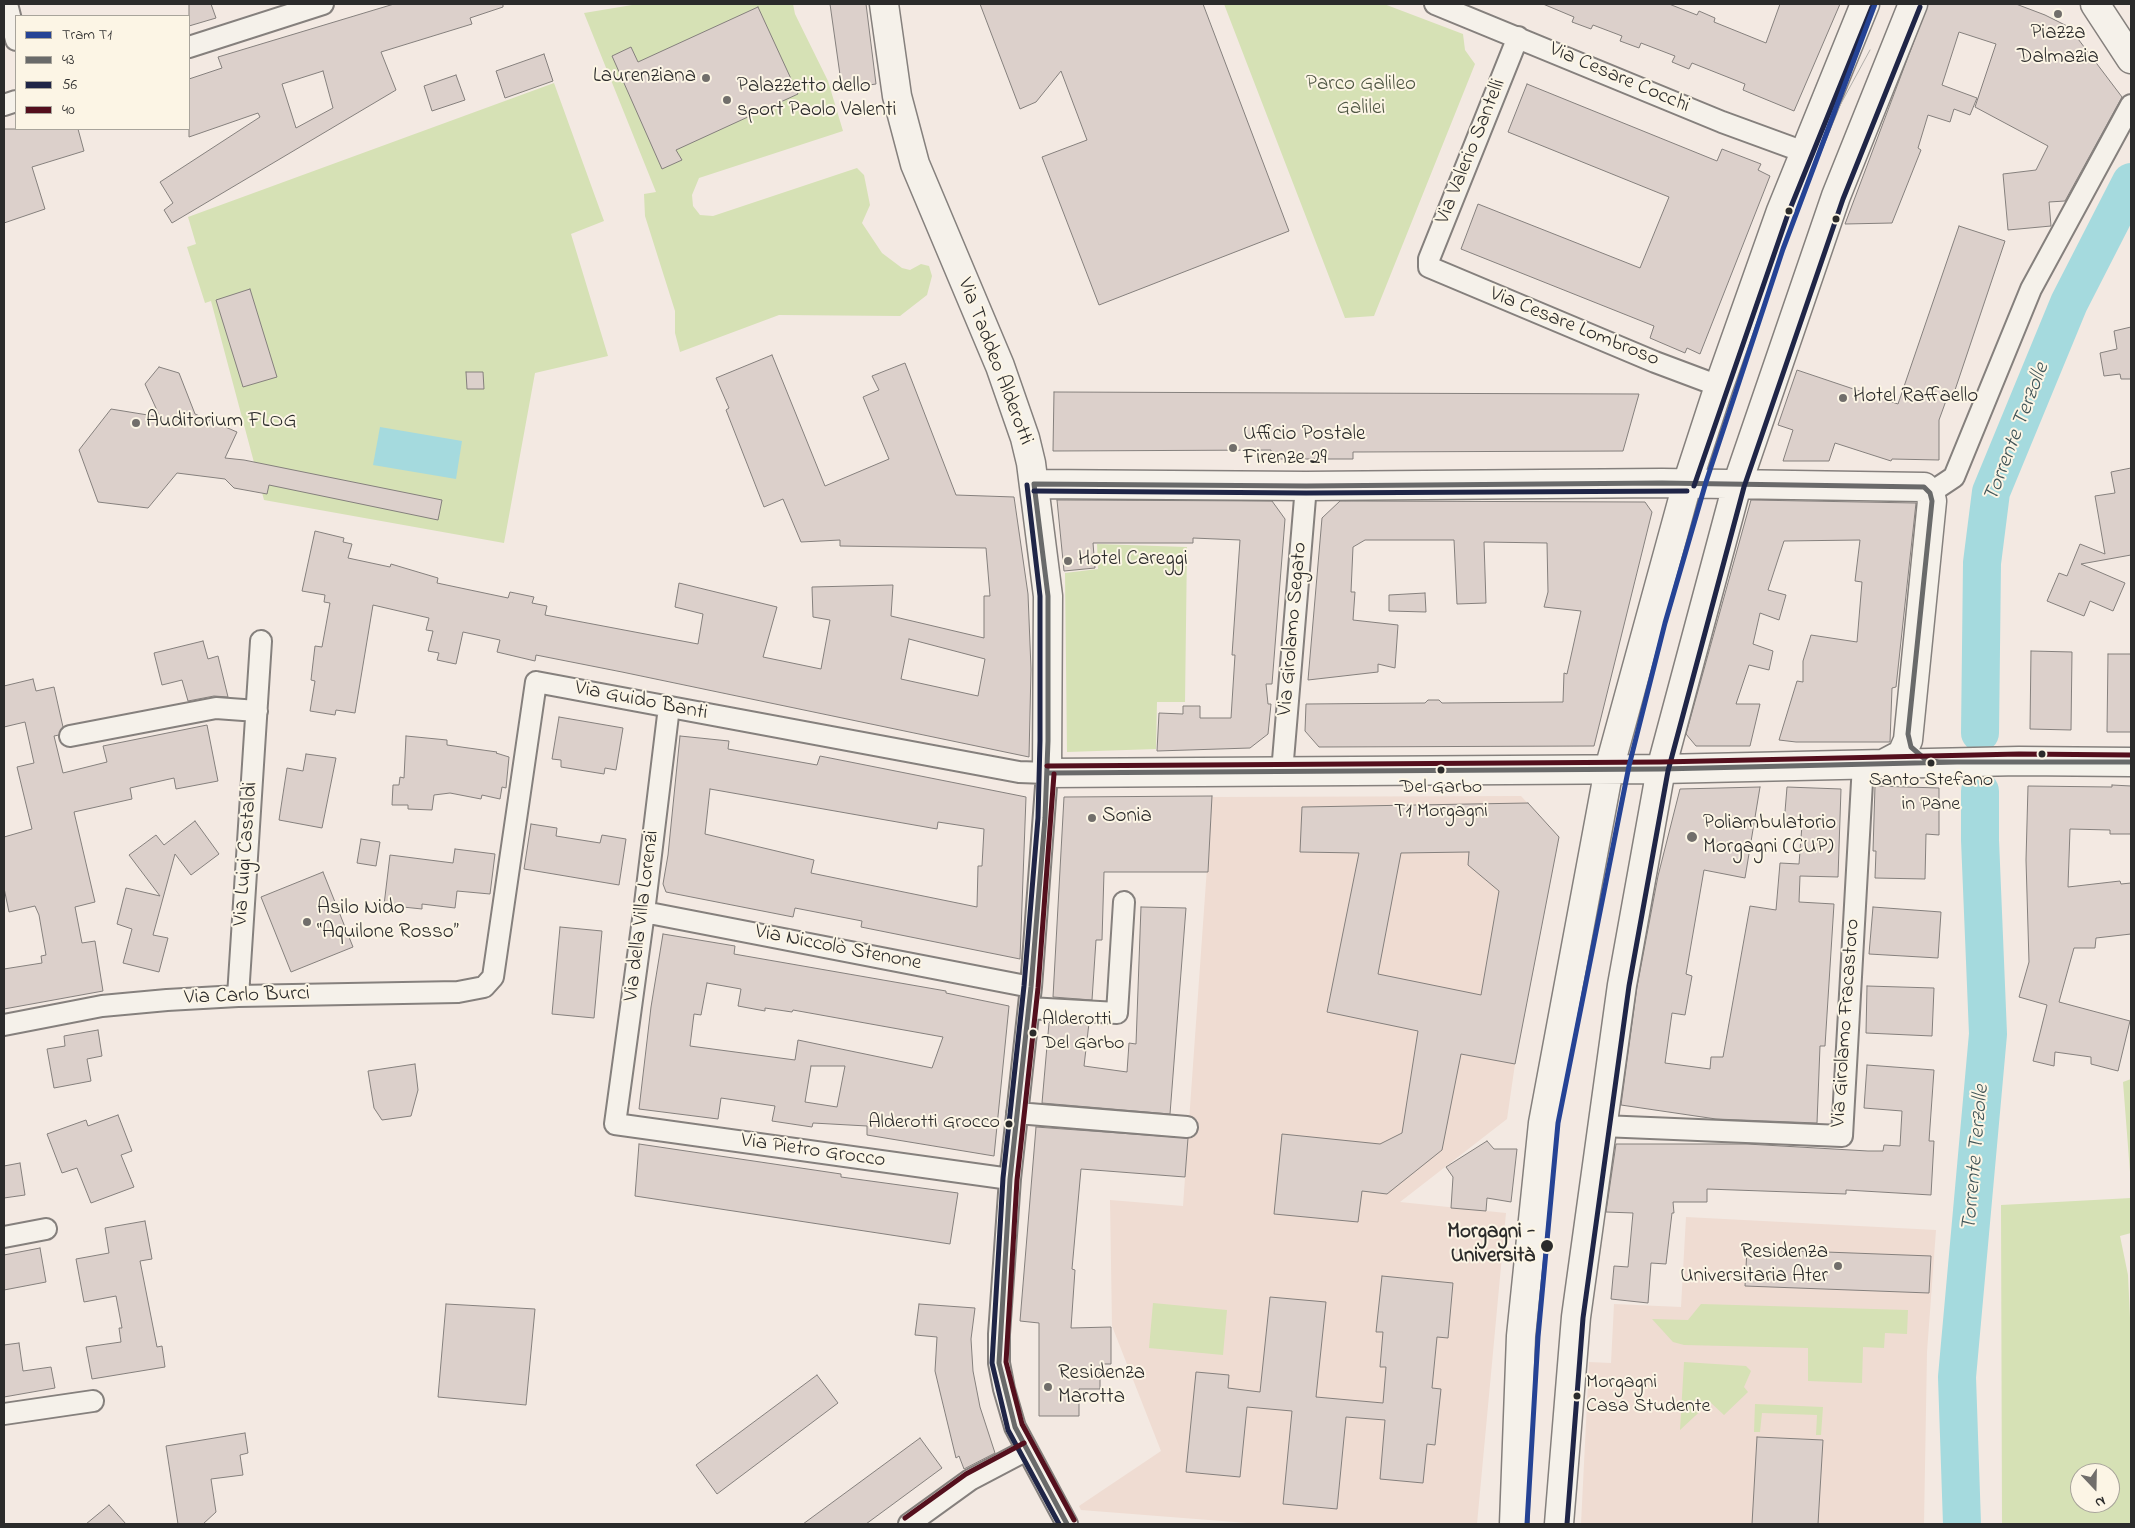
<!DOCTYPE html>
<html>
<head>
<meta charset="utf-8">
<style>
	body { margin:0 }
	#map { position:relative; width:2135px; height:1528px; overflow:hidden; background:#f3e9e2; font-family:"Indie Flower",sans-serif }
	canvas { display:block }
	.frame { position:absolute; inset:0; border:5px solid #2b2b2b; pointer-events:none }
	.legend { position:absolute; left:15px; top:15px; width:175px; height:115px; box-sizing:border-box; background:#fcf5e5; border:1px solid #a8a49b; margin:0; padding:6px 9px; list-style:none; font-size:15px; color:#2b2b2b }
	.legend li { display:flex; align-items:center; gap:10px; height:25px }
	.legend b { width:25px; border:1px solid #a8a49b }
	.north { position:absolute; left:2070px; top:1463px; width:50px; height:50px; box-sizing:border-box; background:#fcf5e5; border:1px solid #a8a49b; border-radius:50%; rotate:159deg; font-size:14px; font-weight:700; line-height:20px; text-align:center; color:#2b2b2b }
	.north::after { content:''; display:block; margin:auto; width:18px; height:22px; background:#716e6b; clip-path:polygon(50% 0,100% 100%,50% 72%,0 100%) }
</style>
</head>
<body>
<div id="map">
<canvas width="2135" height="1528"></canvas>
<div class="frame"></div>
<ul class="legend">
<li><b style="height:6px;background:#254395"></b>Tram T1</li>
<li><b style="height:6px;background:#696a6a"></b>43</li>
<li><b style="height:6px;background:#1f2547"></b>56</li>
<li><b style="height:6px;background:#540f1d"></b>40</li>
</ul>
<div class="north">N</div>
</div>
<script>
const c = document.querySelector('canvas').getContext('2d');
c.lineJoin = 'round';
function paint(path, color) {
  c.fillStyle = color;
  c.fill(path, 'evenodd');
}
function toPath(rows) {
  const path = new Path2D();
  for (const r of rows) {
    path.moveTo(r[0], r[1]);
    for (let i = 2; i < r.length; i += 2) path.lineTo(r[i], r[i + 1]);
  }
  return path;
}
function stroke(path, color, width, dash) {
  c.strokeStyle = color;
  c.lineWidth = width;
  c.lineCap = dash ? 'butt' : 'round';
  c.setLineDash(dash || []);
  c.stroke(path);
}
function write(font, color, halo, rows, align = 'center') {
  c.font = font + ' "Indie Flower",sans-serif';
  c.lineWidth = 4;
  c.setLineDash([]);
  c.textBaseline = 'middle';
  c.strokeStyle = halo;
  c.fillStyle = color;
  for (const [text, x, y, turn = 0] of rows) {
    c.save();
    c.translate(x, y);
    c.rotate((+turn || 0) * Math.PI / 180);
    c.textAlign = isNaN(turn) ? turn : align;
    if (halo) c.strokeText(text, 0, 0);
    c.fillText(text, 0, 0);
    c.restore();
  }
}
paint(toPath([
	[1521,796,1559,837,1515,1064,1507,1119,1400,1202,1506,1213,1477,1524,1260,1524,1081,1510,1079,1506,1161,1451,1112,1326,1110,1200,1183,1206,1212,797],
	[1686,1217,1936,1230,1927,1352,1924,1524,1581,1524,1589,1362,1611,1363,1614,1304,1681,1307]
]), '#efdcd2');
paint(toPath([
	[638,4,793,4,795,14,828,81,843,131,699,178,692,195,693,206,700,215,713,216,857,168,864,175,870,205,862,223,882,253,902,268,910,270,921,264,929,266,932,276,927,295,900,316,779,315,680,352,675,333,675,311,645,216,644,194,656,192,584,13],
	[1224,4,1384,4,1463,34,1465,50,1475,64,1374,316,1345,318],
	[554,83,604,221,571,234,608,356,535,373,504,543,264,500,211,301,205,303,187,247,196,244,188,217],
	[1097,544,1187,547,1185,702,1157,702,1156,749,1067,752,1065,573,1098,569],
	[2131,1079,2131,1185,2123,1082],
	[2131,1198,2131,1233,2120,1236,2128,1275,2131,1339,2131,1524,2002,1524,2001,1205],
	[2080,1473,2110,1473,2110,1503,2080,1503],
	[1153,1303,1227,1310,1223,1355,1149,1348],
	[1701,1304,1908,1310,1907,1334,1885,1333,1884,1348,1863,1347,1862,1383,1808,1381,1808,1348,1684,1345,1673,1342,1652,1319,1688,1320],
	[1684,1362,1746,1366,1751,1371,1744,1387,1748,1392,1724,1415,1710,1402,1680,1430],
	[1755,1404,1823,1407,1821,1435,1816,1435,1817,1415,1762,1413,1760,1432,1754,1432]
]), '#d6e1b5');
paint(toPath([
	[380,427,462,441,456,479,373,465]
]), '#a5dade');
stroke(toPath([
	[1980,733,1982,563,1991,492,2069,303,2131,182],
	[1962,1524,1957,1377,1988,1034,1980,840,1980,791]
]), '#a5dade', 38);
const building = toPath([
	[189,4,211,4,216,18,189,26,189,4],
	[394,4,503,4,503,7,470,18,472,24,381,52,396,90,172,223,164,210,173,203,160,182,260,117,258,113,189,137,189,79,222,68,218,57,394,4],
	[323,71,333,108,296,128,282,84,323,71],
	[830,4,866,4,876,84,842,89,830,4],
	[980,4,1203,4,1289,231,1099,305,1042,157,1087,140,1061,71,1036,102,1020,109,980,4],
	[1543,4,1669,4,1697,15,1699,11,1715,18,1714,22,1766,43,1780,4,1840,4,1794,111,1743,90,1745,84,1692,63,1689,69,1672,62,1675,56,1641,43,1639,48,1620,41,1622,36,1593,25,1591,29,1572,22,1574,17,1543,4],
	[1928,4,2016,4,2045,15,2069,27,2122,97,2065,201,2049,202,2051,226,2008,230,2003,174,2036,170,2048,146,1975,107,1996,44,1959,32,1942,85,1977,98,1970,115,1954,109,1950,122,1928,115,1918,148,1921,150,1892,223,1845,224,1928,4],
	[758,7,798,94,676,150,682,160,662,169,612,56,631,47,638,62,758,7],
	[544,54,553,81,505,98,496,71,544,54],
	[456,75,465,100,432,111,424,86,456,75],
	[1527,84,1717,161,1722,149,1761,164,1758,170,1770,176,1700,354,1687,348,1685,353,1650,338,1654,326,1461,249,1478,204,1640,268,1669,197,1508,132,1527,84],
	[4,129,78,129,84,151,32,167,45,209,4,223,4,129],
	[1959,226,2005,241,1952,399,1947,398,1939,420,1939,460,1892,459,1891,461,1835,443,1829,461,1783,461,1793,430,1778,425,1797,370,1898,404,1959,226],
	[250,289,277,377,243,387,216,300,250,289],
	[2131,327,2131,379,2121,379,2120,374,2104,376,2100,353,2117,349,2114,331,2131,327],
	[772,355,825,486,889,459,863,397,879,390,872,376,905,363,956,495,1014,497,1028,594,1031,669,1029,757,622,672,536,655,535,661,497,652,500,640,463,632,456,664,437,660,439,653,428,651,433,631,426,630,429,618,373,605,355,713,336,710,335,715,310,711,315,681,311,680,315,646,322,647,330,603,324,602,325,595,302,591,315,531,344,538,343,542,352,544,348,558,390,567,391,564,438,578,437,583,508,598,510,592,534,597,532,603,547,606,545,615,698,644,703,614,675,607,679,583,777,607,763,657,821,669,830,620,813,617,812,587,893,585,891,616,984,638,984,596,990,596,986,548,840,546,840,540,801,542,783,499,764,507,726,410,729,408,716,378,772,355],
	[909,639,985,659,978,696,901,679,909,639],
	[159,367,179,373,195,414,237,432,225,458,244,460,442,500,438,520,269,485,267,494,234,488,225,479,177,473,148,508,98,502,79,450,111,409,160,417,145,384,159,367],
	[466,372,483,372,484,389,467,389,466,372],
	[1054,392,1313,393,1639,394,1623,451,1353,452,1353,459,1271,459,1271,450,1053,451,1054,392],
	[2131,468,2131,555,2081,564,2125,583,2113,611,2090,601,2084,616,2047,601,2059,573,2067,576,2080,544,2105,554,2095,496,2115,493,2111,472,2131,468],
	[1057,500,1272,501,1285,519,1272,684,1266,684,1268,704,1271,704,1268,734,1250,748,1157,751,1159,713,1183,714,1183,706,1200,706,1200,718,1231,718,1235,655,1232,655,1240,540,1193,538,1193,543,1093,543,1095,568,1064,571,1057,500],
	[1751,500,1916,503,1896,687,1892,688,1890,742,1796,742,1779,740,1797,681,1803,682,1803,661,1811,635,1857,642,1862,582,1855,581,1860,540,1784,541,1768,590,1786,595,1779,620,1760,613,1753,644,1773,651,1769,670,1749,665,1736,704,1760,704,1750,746,1696,746,1686,734,1751,500],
	[1340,501,1645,502,1652,512,1594,746,1319,747,1305,731,1306,704,1425,703,1428,700,1439,700,1442,703,1563,702,1564,673,1567,674,1581,611,1544,607,1548,592,1547,543,1484,542,1486,603,1457,604,1454,540,1365,540,1353,547,1351,592,1355,592,1353,620,1398,625,1395,668,1378,664,1378,672,1308,680,1322,518,1340,501],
	[1425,593,1426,612,1389,611,1389,595,1425,593],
	[203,641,208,659,218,656,228,697,214,696,188,701,182,680,162,685,154,653,203,641],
	[2031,651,2072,652,2071,730,2030,729,2031,651],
	[2108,654,2131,654,2131,732,2107,732,2108,654],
	[33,679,36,691,54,687,63,727,59,735,54,736,63,773,107,762,103,746,207,725,218,781,176,789,174,778,130,788,132,799,74,812,95,902,75,907,82,943,95,941,103,991,4,1009,4,969,42,963,41,956,46,955,39,915,35,906,9,912,4,888,4,837,32,829,17,767,34,763,25,722,4,727,4,686,33,679],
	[559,717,623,728,616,770,605,768,604,774,561,767,561,760,552,759,559,717],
	[406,736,447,740,447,745,497,752,496,753,509,757,506,788,502,787,500,799,482,795,481,799,450,793,434,795,432,810,408,809,408,805,392,805,393,785,399,785,400,777,404,778,406,736],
	[680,736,729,741,728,749,817,765,820,756,1026,797,1020,959,861,927,862,921,795,908,793,917,666,892,663,884,668,855,680,736],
	[710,789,937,829,938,822,984,829,982,866,978,866,977,907,811,873,814,860,705,834,710,789],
	[306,754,336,758,322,828,279,820,287,768,303,771,306,754],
	[2112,785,2131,786,2131,834,2110,834,2110,830,2070,829,2068,887,2120,881,2121,884,2131,883,2131,934,2096,938,2095,948,2074,948,2059,1002,2130,1021,2118,1071,2091,1064,2091,1057,2055,1052,2054,1066,2033,1061,2047,1005,2019,997,2029,962,2026,860,2028,786,2112,787,2112,785],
	[1875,786,1939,788,1939,835,1926,834,1925,879,1875,878,1876,851,1873,851,1875,786],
	[1760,787,1745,878,1704,870,1686,974,1692,976,1685,1015,1672,1013,1665,1063,1710,1069,1711,1057,1723,1057,1750,906,1776,910,1780,863,1799,864,1802,825,1784,824,1787,787,1841,789,1838,877,1800,876,1799,902,1834,904,1825,1046,1820,1046,1817,1123,1716,1119,1621,1105,1637,987,1658,876,1680,789,1760,787],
	[1212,796,1208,872,1104,872,1102,940,1096,940,1092,1000,1053,997,1064,797,1212,796],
	[1528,803,1559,837,1515,1064,1461,1054,1442,1150,1387,1194,1362,1191,1358,1222,1274,1214,1282,1134,1380,1144,1402,1133,1418,1031,1327,1012,1359,853,1300,852,1302,807,1528,803],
	[1469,852,1468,865,1499,891,1481,995,1378,974,1401,853,1469,852],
	[195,821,219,854,191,875,175,854,153,935,168,938,159,972,123,963,132,929,117,924,126,888,160,896,129,855,156,835,164,845,195,821],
	[531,824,557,828,556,836,600,843,602,835,626,839,619,885,524,869,531,824],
	[361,839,380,842,376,866,357,863,361,839],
	[455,849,495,854,490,894,457,891,455,908,422,904,422,909,384,905,390,855,453,863,455,849],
	[323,872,353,947,291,972,261,897,323,872],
	[1141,907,1186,908,1170,1114,1042,1103,1049,1023,1051,1021,1089,1023,1084,1066,1127,1072,1129,1043,1136,1044,1141,907],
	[1873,907,1941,912,1938,958,1869,954,1873,907],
	[560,927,602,931,594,1018,552,1014,560,927],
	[663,934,735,946,734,954,946,991,946,993,1009,1006,994,1156,867,1135,867,1126,813,1123,812,1127,772,1121,775,1106,721,1098,718,1119,639,1109,651,1007,663,934],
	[707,983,741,989,738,1006,765,1011,765,1008,792,1012,793,1010,943,1037,932,1068,798,1040,795,1060,690,1046,694,1014,701,1015,707,983],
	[811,1066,845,1066,837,1107,805,1102,811,1066],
	[1867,986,1934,988,1932,1036,1866,1033,1867,986],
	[98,1030,102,1056,87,1059,91,1081,54,1088,47,1049,65,1046,64,1036,98,1030],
	[415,1064,418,1090,411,1116,382,1120,374,1108,368,1071,415,1064],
	[1867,1065,1934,1070,1929,1141,1934,1141,1931,1195,1846,1190,1846,1194,1707,1189,1707,1202,1673,1202,1674,1213,1672,1213,1666,1264,1651,1263,1648,1303,1611,1299,1614,1266,1628,1267,1633,1213,1606,1212,1616,1144,1747,1144,1868,1151,1883,1151,1884,1145,1900,1146,1902,1111,1864,1108,1867,1065],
	[118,1115,132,1151,121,1155,134,1187,91,1203,77,1168,62,1173,47,1134,86,1120,88,1126,118,1115],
	[1036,1127,1188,1138,1185,1177,1081,1169,1072,1269,1075,1270,1071,1328,1111,1327,1111,1364,1100,1364,1100,1389,1079,1389,1079,1416,1039,1416,1039,1323,1020,1321,1036,1127],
	[1487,1141,1494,1149,1517,1149,1511,1202,1487,1198,1486,1211,1451,1208,1453,1177,1446,1167,1487,1141],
	[639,1144,841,1174,841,1177,958,1193,950,1244,635,1196,639,1144],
	[20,1163,25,1195,4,1198,4,1166,20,1163],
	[145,1221,152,1259,140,1261,157,1347,162,1346,165,1367,92,1379,86,1347,121,1342,119,1328,122,1328,116,1296,84,1302,76,1259,109,1253,105,1228,145,1221],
	[40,1248,46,1282,4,1290,4,1255,40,1248],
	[1747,1249,1931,1256,1929,1293,1745,1286,1747,1249],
	[1382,1276,1453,1283,1448,1338,1437,1337,1432,1388,1441,1389,1435,1445,1427,1444,1423,1483,1380,1479,1385,1420,1346,1417,1337,1509,1283,1504,1292,1411,1247,1407,1240,1477,1186,1472,1196,1372,1229,1375,1228,1388,1260,1392,1270,1297,1326,1302,1316,1397,1383,1403,1386,1367,1380,1367,1383,1332,1376,1332,1382,1276],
	[446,1304,535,1309,526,1405,438,1397,446,1304],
	[919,1304,975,1308,971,1339,973,1371,980,1407,995,1453,964,1469,959,1456,956,1458,940,1392,935,1371,937,1337,915,1335,919,1304],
	[19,1343,23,1371,51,1367,55,1388,4,1397,4,1345,19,1343],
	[817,1375,838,1403,717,1494,696,1465,817,1375],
	[245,1433,248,1453,240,1455,243,1475,211,1479,216,1512,203,1524,178,1524,166,1446,245,1433],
	[1757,1437,1823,1440,1818,1524,1752,1524,1757,1437],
	[920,1438,942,1468,866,1524,803,1524,920,1438],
	[109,1505,126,1524,86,1524,109,1505]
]);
paint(building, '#dcd0cb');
stroke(building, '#85807d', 1);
const street = toPath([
	[7,4,16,40],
	[1435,4,1722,122,1804,152],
	[1518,37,1429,259,1429,267,1655,362,1719,386],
	[189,47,323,4],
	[4,105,16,101],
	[1930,493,1954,477,2031,289,2131,105],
	[669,707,644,912,615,1124,1010,1179],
	[70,736,216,708,257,711],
	[1282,772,1306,486],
	[644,912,1031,987],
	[238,996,261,641],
	[1029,1008,1117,1013,1124,902],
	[4,1025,102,1006,167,1000,238,996,458,992,484,987,493,977,536,682,1019,772,1047,773,1031,987,1010,1179,999,1334,999,1363,1004,1389,1015,1427,1067,1524],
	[1017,1113,1187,1127],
	[1602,1126,1842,1136,1863,764],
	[4,1237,46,1229],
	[4,1414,93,1401],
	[909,1524,970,1480,1027,1450]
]);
const secondary = toPath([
	[884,4,897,96,915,164,1000,366,1025,438,1031,463,1048,596,1047,773,1661,769,2019,761,2131,762],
	[2095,4,2131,59],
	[1034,484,1306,486,1662,483,1924,487,1930,493,1932,501,1908,740,1902,754,1885,763],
	[1514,1524,1521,1336,1543,1123,1609,769,1687,484,1719,386,1781,211,1865,4],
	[1559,1524,1576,1317,1622,985,1661,769,1737,485,1836,196,1913,4]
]);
stroke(street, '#85807d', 24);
stroke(secondary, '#85807d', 31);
stroke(street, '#f5f1ea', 20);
stroke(secondary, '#f5f1ea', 28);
stroke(toPath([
	[1831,122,1870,50]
]), '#b0ada9', 1);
stroke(toPath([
	[1047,773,1661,769,1957,762],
	[1067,1524,1015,1427,999,1363,1010,1179,1031,987,1045,818,1048,741,1048,596,1034,484,1306,486,1662,483,1924,487,1930,493,1932,501,1908,734,1911,747,1926,760,1939,762,2131,762]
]), '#696a6a', 5);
stroke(toPath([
	[1027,485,1040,596,1040,741,1038,818,1024,986,1003,1178,992,1363,1008,1430,1059,1524],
	[1694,486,1788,214,1872,7],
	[1034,491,1306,493,1687,491],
	[1567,1524,1583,1318,1629,986,1668,771,1744,487,1843,199,1920,7]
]), '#1f2547', 5);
stroke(toPath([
	[1047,766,1661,762,2019,754,2131,755],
	[1054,774,1038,988,1017,1180,1006,1362,1022,1424,1074,1520],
	[905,1518,966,1474,1024,1443]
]), '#540f1d', 5);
stroke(toPath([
	[1527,1524,1538,1337,1558,1123,1629,766,1665,623,1706,482,1783,249,1875,4]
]), '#254395', 5);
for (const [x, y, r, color] of [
	[2058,14,5,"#716e6b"],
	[706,78,5,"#716e6b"],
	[727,100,5,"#716e6b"],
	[1789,211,4.5,"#2b2b2b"],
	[1836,219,4.5,"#2b2b2b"],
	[1843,398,5,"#716e6b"],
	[136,423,5,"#716e6b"],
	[1233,448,5,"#716e6b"],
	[1068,561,5,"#716e6b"],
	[2042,754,4.5,"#2b2b2b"],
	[1931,763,4.5,"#2b2b2b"],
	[1441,770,4.5,"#2b2b2b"],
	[1092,818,5,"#716e6b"],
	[1692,837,6,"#716e6b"],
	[307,922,5,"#716e6b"],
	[1033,1033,4.5,"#2b2b2b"],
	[1009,1124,4.5,"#2b2b2b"],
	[1547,1246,7,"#2b2b2b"],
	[1838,1266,5,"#716e6b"],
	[1048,1387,5,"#716e6b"],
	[1577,1396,4.5,"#2b2b2b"]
]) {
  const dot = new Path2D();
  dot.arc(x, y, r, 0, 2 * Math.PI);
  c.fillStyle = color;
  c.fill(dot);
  stroke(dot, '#fcf5e5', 2);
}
write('20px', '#2b2b2b', '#fcf5e5', [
	["Santo Stefano",1931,782],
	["in Pane",1931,806],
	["Del Garbo",1441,789],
	["T1 Morgagni",1441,813],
	["Alderotti",1042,1021,"left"],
	["Del Garbo",1042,1045,"left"],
	["Alderotti Grocco",1000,1124,"right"],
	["Morgagni",1586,1384,"left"],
	["Casa Studente",1586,1408,"left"]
]);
write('21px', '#2b2b2b', '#fcf5e5', [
	["Piazza",2058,35,"center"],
	["Dalmazia",2058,59,"center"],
	["Laurenziana",696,78,"right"],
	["Palazzetto dello",737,88],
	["sport Paolo Valenti",737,112],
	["Hotel Raffaello",1853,398],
	["Auditorium FLOG",146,423],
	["Ufficio Postale",1243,436],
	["Firenze 29",1243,460],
	["Hotel Careggi",1078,561],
	["Sonia",1102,818],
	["Poliambulatorio",1703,825],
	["Morgagni (CUP)",1703,849],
	["Asilo Nido",317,910],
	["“Aquilone Rosso”",317,934],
	["Residenza",1828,1254,"right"],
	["Universitaria Ater",1828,1278,"right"],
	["Residenza",1058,1375],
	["Marotta",1058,1399]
], 'left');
write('21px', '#2b2b2b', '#fcf5e5', [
	["Via Cesare Cocchi",1619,79,23],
	["Via Valerio Santelli",1472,152,-68],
	["Via Cesare Lombroso",1574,328,22],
	["Via Taddeo Alderotti",994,362,69],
	["Via Girolamo Segato",1294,629,-85],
	["Via Guido Banti",641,702,11],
	["Via Luigi Castaldi",247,854,-86],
	["Via della Villa Lorenzi",643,916,-83],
	["Via Niccolò Stenone",838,949,11],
	["Via Carlo Burci",247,997,-2],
	["Via Girolamo Fracastoro",1847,1023,-86],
	["Via Pietro Grocco",813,1152,8]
]);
write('21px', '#505744', '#fcf5e5', [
	["Parco Galileo",1361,86],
	["Galilei",1361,110]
]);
write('bold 21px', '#2b2b2b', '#fcf5e5', [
	["Morgagni -",1535,1234],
	["Università",1535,1258]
], 'right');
write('italic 22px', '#415558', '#fcf5e5', [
	["Torrente Terzolle",2018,433,-69],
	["Torrente Terzolle",1977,1158,-85]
]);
</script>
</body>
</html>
